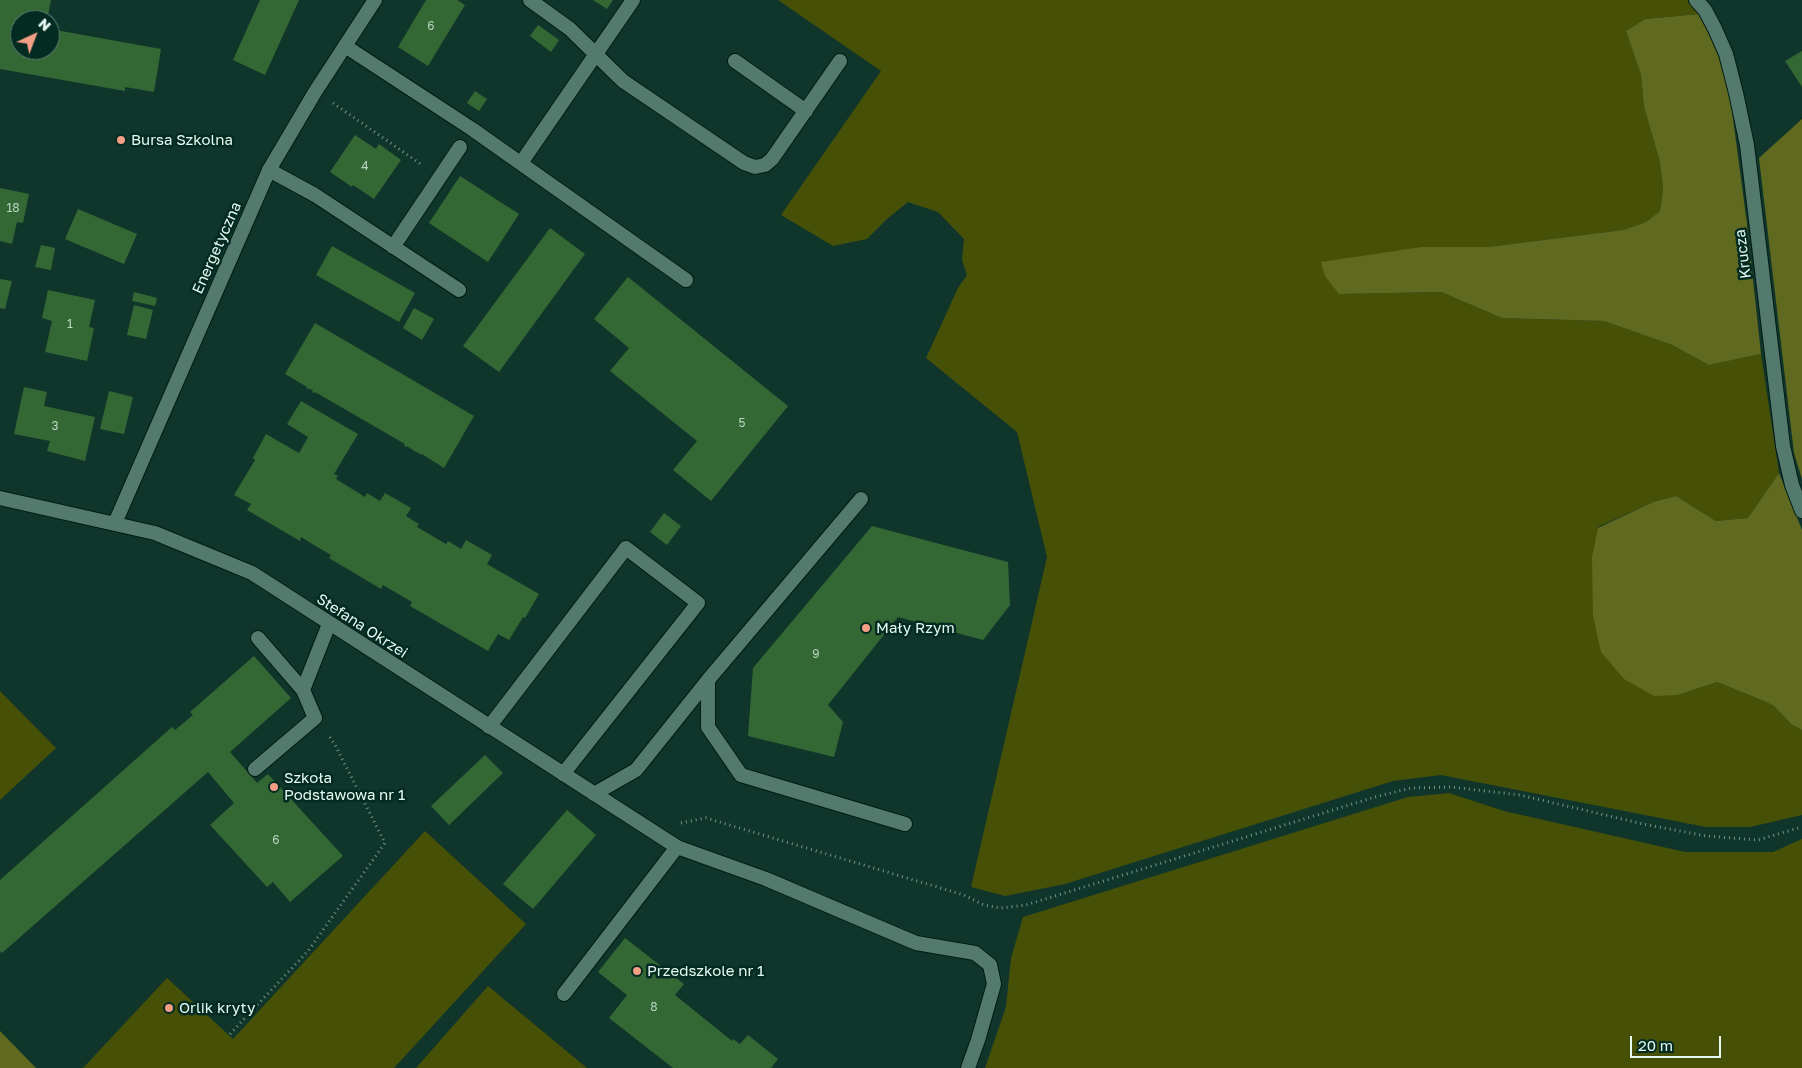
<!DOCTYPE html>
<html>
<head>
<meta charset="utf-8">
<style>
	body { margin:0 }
	#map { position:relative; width:1802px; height:1068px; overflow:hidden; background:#10362b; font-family:"Golos Text",sans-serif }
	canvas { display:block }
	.north { position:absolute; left:10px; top:10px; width:50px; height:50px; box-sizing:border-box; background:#042b21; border:1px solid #5e7d74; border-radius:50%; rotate:43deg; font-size:14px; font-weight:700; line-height:20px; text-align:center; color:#e5f9f1 }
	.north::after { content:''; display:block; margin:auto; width:18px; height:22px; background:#f49e86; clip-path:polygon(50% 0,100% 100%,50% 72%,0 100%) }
	.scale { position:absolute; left:1630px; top:1036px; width:91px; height:22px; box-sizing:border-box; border:2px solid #e5f9f1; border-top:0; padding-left:6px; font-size:15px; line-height:18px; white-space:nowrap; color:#e5f9f1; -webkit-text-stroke:4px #042b21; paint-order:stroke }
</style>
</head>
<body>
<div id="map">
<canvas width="1802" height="1068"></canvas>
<div class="north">N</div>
<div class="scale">20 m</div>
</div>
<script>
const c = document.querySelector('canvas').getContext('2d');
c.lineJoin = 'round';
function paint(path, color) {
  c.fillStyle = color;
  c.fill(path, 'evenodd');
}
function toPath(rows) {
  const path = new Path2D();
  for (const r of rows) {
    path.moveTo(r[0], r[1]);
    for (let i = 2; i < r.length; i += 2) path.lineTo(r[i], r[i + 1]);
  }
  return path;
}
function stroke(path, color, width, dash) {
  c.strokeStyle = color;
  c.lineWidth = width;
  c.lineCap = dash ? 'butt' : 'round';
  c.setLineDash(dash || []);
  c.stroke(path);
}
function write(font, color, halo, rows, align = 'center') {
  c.font = font + ' "Golos Text",sans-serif';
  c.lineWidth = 5;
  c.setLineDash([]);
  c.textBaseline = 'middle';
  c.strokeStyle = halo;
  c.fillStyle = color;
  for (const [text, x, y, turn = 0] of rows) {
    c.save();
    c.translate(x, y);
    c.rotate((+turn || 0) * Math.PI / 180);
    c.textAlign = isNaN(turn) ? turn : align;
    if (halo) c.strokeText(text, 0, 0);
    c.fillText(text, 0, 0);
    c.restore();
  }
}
paint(toPath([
	[778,0,1687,0,1699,14,1645,19,1626,31,1641,75,1644,107,1660,162,1663,189,1660,211,1646,222,1623,230,1488,247,1422,247,1339,294,1441,292,1502,318,1604,321,1672,345,1709,365,1761,354,1779,473,1748,518,1716,521,1676,496,1653,502,1598,527,1678,695,1717,682,1764,701,1774,706,1791,724,1802,730,1802,815,1750,827,1706,827,1441,775,1393,781,1065,884,1005,896,971,887,1047,557,1017,432,926,358,958,288,967,275,962,260,964,239,938,212,908,202,887,219,867,239,833,246,781,215,881,71],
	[0,691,56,748,0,800],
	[1449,793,1504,811,1685,852,1773,852,1802,839,1802,1068,985,1068,1006,1007,1011,958,1023,917,1408,797],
	[425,831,526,924,394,1068,83,1068,167,978,233,1039],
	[488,986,587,1068,416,1068]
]), '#475007');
paint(toPath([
	[1699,14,1712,35,1728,81,1747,224,1761,354,1709,365,1672,345,1604,321,1502,318,1441,292,1339,294,1325,276,1321,262,1422,247,1488,247,1623,230,1646,222,1660,211,1663,189,1660,162,1644,107,1641,75,1626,31,1645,19],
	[1802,119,1802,479,1794,453,1759,158],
	[1779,473,1802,530,1802,730,1791,724,1774,706,1764,701,1717,682,1678,695,1654,696,1624,679,1601,652,1593,616,1592,557,1598,528,1653,502,1676,496,1716,521,1748,518],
	[0,1031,36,1068,0,1068]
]), '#5f6a20');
paint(toPath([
	[0,0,51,0,47,20,20,20,20,50,50,50,50,29,161,49,154,92,125,87,125,91,0,69],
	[260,0,299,0,265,75,233,60],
	[426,0,457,0,465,5,428,66,398,47],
	[593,0,613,0,607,9],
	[538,25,559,40,551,52,530,36],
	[1802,51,1802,87,1785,61],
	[475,91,487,99,479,111,467,103],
	[355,135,376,149,379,144,401,160,374,199,353,185,352,187,330,172],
	[460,176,519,214,488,262,429,223],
	[0,188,29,194,23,223,17,222,12,244,0,241],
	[78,209,137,234,124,264,65,239],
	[550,228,585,254,499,372,463,346],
	[41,245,55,248,51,270,35,267],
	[332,246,415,293,399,322,316,275],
	[628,277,788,406,711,501,673,470,697,441,610,371,629,348,594,319],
	[0,279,12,281,5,309,0,308],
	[48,290,95,300,89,327,94,328,87,361,45,352,52,321,42,318],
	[134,292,157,298,155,306,132,301],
	[134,305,153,310,146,339,127,335],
	[414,308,434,319,422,340,403,328],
	[315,323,474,416,444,468,422,454,419,454,419,453,416,452,407,446,407,447,404,446,405,444,315,392,314,393,312,392,313,390,306,388,307,387,285,374],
	[24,387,47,392,44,406,95,417,85,461,47,451,50,441,14,434],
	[109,391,133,397,124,434,100,429],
	[301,401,358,434,334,474,338,476,336,479,365,497,367,493,380,501,385,493,411,508,406,516,419,524,417,527,446,544,448,541,461,549,466,540,492,555,487,564,539,594,525,618,523,617,509,640,498,634,488,651,410,606,412,602,383,585,381,589,329,558,331,555,314,545,301,537,300,541,247,510,251,504,234,495,255,460,253,458,266,434,299,453,308,437,287,424],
	[664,513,681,526,667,545,650,532],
	[872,526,1008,562,1010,605,983,640,898,617,828,705,843,722,834,757,748,736,753,668],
	[254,656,291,698,230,752,257,783,268,774,343,856,290,902,273,882,267,887,210,825,234,803,208,772,2,953,0,951,0,880,172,727,175,730,193,715,190,712],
	[485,755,503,773,449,825,431,806],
	[567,810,596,835,533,909,503,884],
	[625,938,684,984,675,995,732,1041,733,1039,740,1044,748,1035,778,1059,771,1068,673,1068,609,1018,627,995,598,972]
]), '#336834');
const service = toPath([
	[530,0,570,29,623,81,744,163,755,167,765,165,772,159,840,61],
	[345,46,472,129,686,280],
	[735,61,806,111],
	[521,163,633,0],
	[269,170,315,195,459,290],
	[393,247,460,147],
	[258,638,303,690],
	[708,680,708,727,741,775,905,824],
	[489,727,626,548,698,603,563,774],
	[255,769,315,718,303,690,329,624],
	[594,794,636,770,708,680,861,499],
	[564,994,677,847]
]);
const minor = toPath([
	[1696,0,1705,10,1715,29,1726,54,1736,93,1747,145,1783,446,1792,485,1802,511],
	[0,498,155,533,252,573,677,847,766,879,916,943,975,953,990,965,994,984,978,1040,968,1068],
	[115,523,269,170,315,92,375,0]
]);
stroke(service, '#011c14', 16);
stroke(minor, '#011c14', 16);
stroke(toPath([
	[333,103,422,165],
	[681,823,706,818,964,895,984,905,1001,908,1026,905,1375,797,1411,788,1451,787,1520,795,1643,824,1706,836,1758,840,1802,827],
	[230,1034,308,951,385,843,335,745,329,736]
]), '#76948a', 3, [1, 4]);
stroke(service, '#547a6d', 14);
stroke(minor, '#547a6d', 14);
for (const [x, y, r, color] of [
	[121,140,5,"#f49e86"],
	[866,628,5,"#f49e86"],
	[274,787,5,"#f49e86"],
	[637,971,5,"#f49e86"],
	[169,1008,5,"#f49e86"]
]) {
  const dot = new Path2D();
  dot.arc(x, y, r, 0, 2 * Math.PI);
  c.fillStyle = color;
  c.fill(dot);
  stroke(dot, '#042b21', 2);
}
write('12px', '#b8d5c2', null, [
	["6",431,26],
	["4",365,166],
	["18",13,208],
	["1",70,324],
	["5",742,423],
	["3",55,426],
	["9",816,654],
	["6",276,840],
	["8",654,1007]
]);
write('15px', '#e5f9f1', '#042b21', [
	["Bursa Szkolna",131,140],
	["Mały Rzym",876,628],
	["Szkoła",284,778],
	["Podstawowa nr 1",284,795],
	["Przedszkole nr 1",647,971],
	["Orlik kryty",179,1008]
], 'left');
write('15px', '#e5f9f1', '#042b21', [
	["Energetyczna",217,248,-66],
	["Krucza",1743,254,-97],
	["Stefana Okrzei",362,626,33]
]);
</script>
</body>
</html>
